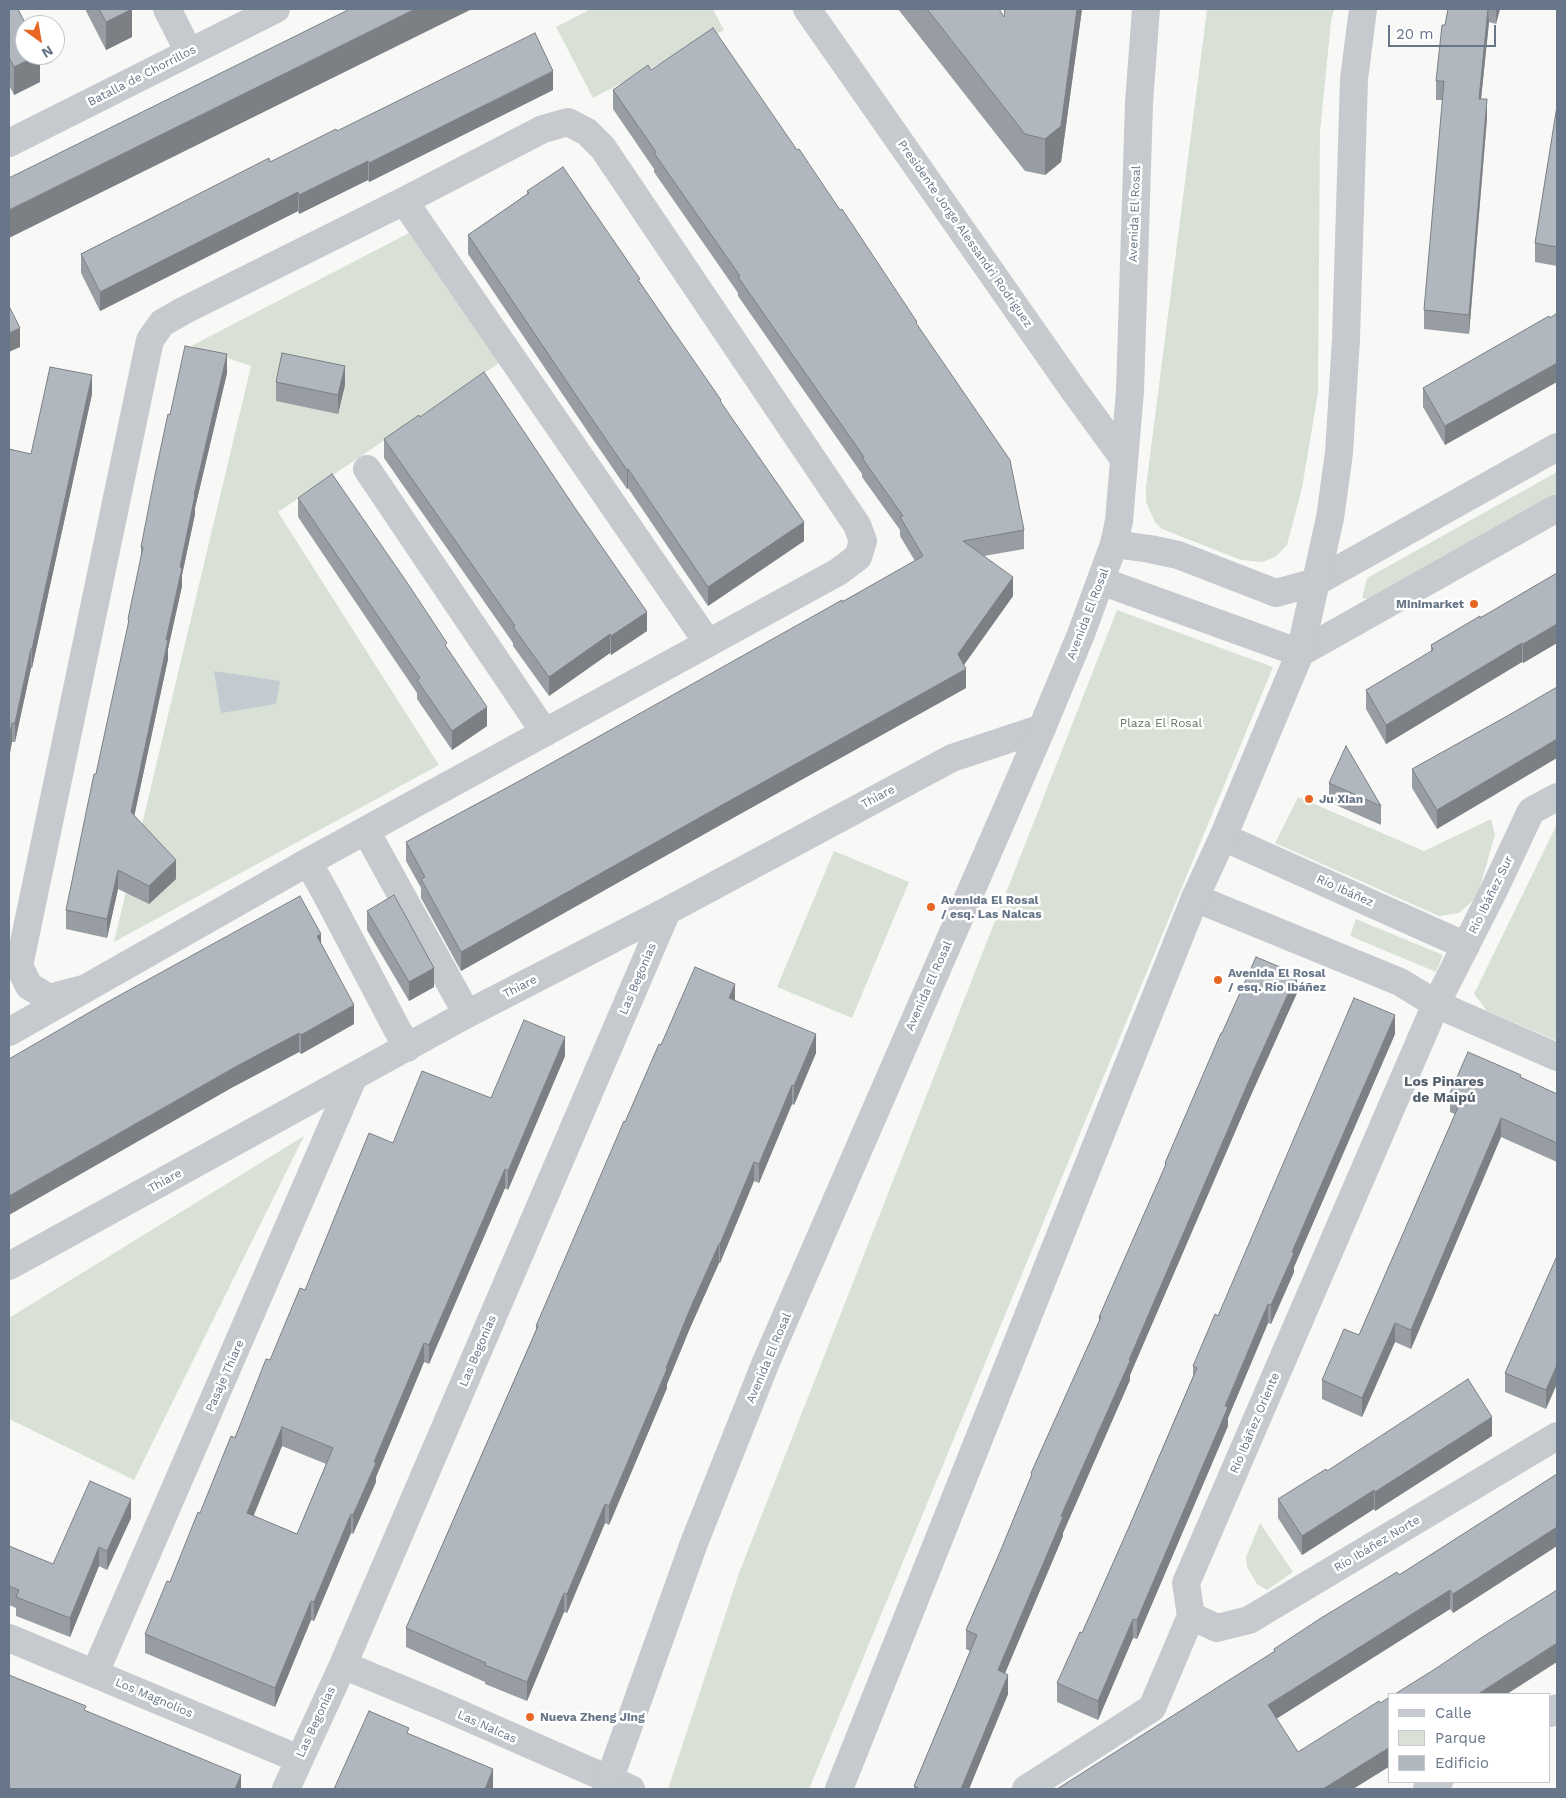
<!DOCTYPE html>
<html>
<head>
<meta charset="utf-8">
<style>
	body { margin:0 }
	#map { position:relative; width:1566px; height:1798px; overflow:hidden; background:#f8f9f6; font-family:"Work Sans",sans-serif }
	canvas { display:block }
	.frame { position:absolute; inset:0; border:10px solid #677688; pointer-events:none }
	.legend { position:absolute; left:1388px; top:1693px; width:162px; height:90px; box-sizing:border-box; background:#fff; border:1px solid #c2c8cf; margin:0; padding:6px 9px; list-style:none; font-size:15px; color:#677688 }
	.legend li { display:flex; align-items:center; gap:10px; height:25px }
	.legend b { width:25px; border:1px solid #c2c8cf }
	.north { position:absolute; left:15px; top:15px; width:50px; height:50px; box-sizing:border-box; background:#fff; border:1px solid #c2c8cf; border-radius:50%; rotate:148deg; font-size:14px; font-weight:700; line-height:20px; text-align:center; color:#677688 }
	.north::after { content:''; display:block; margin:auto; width:18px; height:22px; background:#e96725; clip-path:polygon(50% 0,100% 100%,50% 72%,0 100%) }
	.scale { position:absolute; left:1388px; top:25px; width:108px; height:22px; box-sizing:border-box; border:2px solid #677688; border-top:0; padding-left:6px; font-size:15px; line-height:18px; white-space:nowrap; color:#677688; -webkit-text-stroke:4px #fff; paint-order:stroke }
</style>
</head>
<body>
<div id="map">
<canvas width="1566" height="1798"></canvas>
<div class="frame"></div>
<ul class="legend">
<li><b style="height:6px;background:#c6c9cd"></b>Calle</li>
<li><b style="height:14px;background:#d9e1d7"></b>Parque</li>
<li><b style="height:14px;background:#b1b7be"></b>Edificio</li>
</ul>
<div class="north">N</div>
<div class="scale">20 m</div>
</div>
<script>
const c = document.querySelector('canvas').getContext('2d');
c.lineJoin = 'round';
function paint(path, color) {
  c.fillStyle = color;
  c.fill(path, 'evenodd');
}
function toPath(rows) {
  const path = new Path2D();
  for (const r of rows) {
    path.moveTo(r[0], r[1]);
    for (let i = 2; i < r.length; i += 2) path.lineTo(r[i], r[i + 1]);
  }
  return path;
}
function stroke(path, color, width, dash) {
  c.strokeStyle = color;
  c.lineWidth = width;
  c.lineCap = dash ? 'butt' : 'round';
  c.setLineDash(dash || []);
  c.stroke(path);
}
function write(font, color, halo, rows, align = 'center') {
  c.font = font + ' "Work Sans",sans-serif';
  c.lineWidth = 5;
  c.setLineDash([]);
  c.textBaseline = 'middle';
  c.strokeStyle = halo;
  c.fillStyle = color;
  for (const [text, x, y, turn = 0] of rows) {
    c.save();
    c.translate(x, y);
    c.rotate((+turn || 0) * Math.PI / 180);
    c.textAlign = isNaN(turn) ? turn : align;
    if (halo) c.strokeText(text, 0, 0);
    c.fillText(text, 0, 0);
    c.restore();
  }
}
paint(toPath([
	[591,9,713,9,724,30,593,98,556,27],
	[1207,9,1334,9,1331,22,1320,132,1318,393,1302,488,1287,545,1275,557,1262,562,1241,560,1162,529,1155,522,1146,502,1146,487],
	[409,233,499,363,278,512,439,765,114,942,251,366,191,346],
	[1557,472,1557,492,1369,599,1362,598,1367,578],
	[1117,610,1273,667,809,1789,668,1789,739,1573],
	[1298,797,1424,851,1491,819,1495,835,1477,897,1459,913,1439,916,1275,843],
	[1557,824,1557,1041,1487,1011,1474,994],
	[834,851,909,882,852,1018,777,987],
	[1356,919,1443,955,1436,972,1350,936],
	[304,1136,134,1480,9,1419,9,1318],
	[1260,1523,1293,1572,1267,1590,1257,1584,1247,1567,1246,1557]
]), '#d9e1d7');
paint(toPath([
	[214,671,280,681,276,704,221,713]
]), '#c3cbd1');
stroke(toPath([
	[167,9,189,52],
	[9,143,276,9],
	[404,201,708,643],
	[367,469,545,733],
	[1316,582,1557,447],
	[1300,653,1557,508],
	[366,831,467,1014],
	[1223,837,1466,946],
	[308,862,326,894,407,1048],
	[1195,898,1400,982,1436,1004,1557,1057],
	[9,1032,308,862,838,572,858,557,863,541,857,525,603,148,587,132,568,122,543,129,404,201,183,311,162,323,150,340,19,966,29,986,49,998,83,989],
	[9,1266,467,1014,667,911,952,758,1042,728],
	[1191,1616,1217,1628,1249,1620,1557,1436],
	[9,1638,299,1759],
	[343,1665,442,1706,631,1789],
	[95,1673,353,1078],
	[1550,1713,1557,1708],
	[286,1789,343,1665,667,911],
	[1026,1789,1152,1708,1191,1616,1186,1583,1436,1004,1494,890,1531,811,1557,797],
	[1427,1789,1439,1782]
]), '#c6c9cd', 28);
stroke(toPath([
	[807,9,1075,392,1124,459],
	[1114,544,1150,549,1178,555,1276,593,1316,582],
	[1101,581,1300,653],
	[606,1789,694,1543,766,1362,1042,728,1081,634,1114,544,1119,521,1130,391,1139,103,1146,9],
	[839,1789,1195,898,1223,837,1300,653,1330,518,1339,453,1346,339,1354,79,1363,9]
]), '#c6c9cd', 28);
paint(toPath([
	[9,9,40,55,40,82,14,95,9,85],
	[85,9,132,9,132,37,106,50],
	[898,9,999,9,1004,17,1005,9,1082,9,1061,162,1045,175,1025,171],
	[1448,9,1500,9,1496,24,1489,22,1481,99,1487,118,1469,334,1424,329,1424,310,1443,100,1436,100,1436,81,1445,25],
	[651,70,917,325,1024,530,1024,549,984,556,1013,596,964,665,966,688,715,828,461,971,421,898,421,888,406,861,406,842,523,779,915,561,900,536,900,530,862,477,862,474,738,296,738,293,654,172,654,169,613,109,613,90],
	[553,90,369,182,368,180,299,214,298,211,100,311,81,273,81,254,270,162,337,131],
	[1557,106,1557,266,1535,262,1535,243],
	[527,191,640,282,721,404,804,541,708,606,628,488,627,489,592,438,468,254,468,235,527,194],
	[1550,318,1445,445,1423,407,1423,388],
	[227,373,195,508,195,514,182,575,182,586,168,649,168,659,134,816,176,879,149,904,118,889,107,938,66,929,66,910,128,627,128,619,141,558,141,547,170,415],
	[276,382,345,385,338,414,276,401],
	[92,394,32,668,31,668,15,742,12,742,9,758,9,449,31,454],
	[420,417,647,631,611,655,610,653,549,696,513,646,513,643,384,458,384,439],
	[298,498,487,726,452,750,417,699,417,693,298,517],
	[1557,573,1557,643,1523,663,1522,662,1386,744,1366,709,1366,690,1431,652,1431,645,1480,618],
	[1509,715,1437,829,1412,788,1412,769],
	[1329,783,1381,806,1381,825,1329,802],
	[367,911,434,987,409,1001,367,930],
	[321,944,354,1024,301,1054,299,1052,235,1086],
	[1297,993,1251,1095,1130,1375,1130,1380,1063,1533,1063,1536,1005,1673,1008,1694,969,1789,914,1789,914,1786,970,1651,966,1649,966,1630,1000,1552,1031,1477,1031,1473,1099,1322,1099,1317,1165,1167,1165,1163,1222,1033],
	[735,1000,816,1053,794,1105,792,1104,759,1183,754,1181,720,1263,719,1263,690,1328,667,1384,667,1388,609,1525,605,1523,567,1613,564,1612,527,1701,485,1684,485,1682,406,1647,406,1628,536,1330,536,1326,661,1045],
	[1395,1034,1294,1267,1294,1272,1271,1324,1268,1323,1228,1418,1228,1426,1137,1639,1133,1638,1098,1720,1057,1702,1057,1683,1082,1633,1129,1527,1193,1376,1193,1366],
	[565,1056,508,1190,505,1188,429,1364,424,1362,376,1477,376,1482,353,1534,351,1533,314,1621,311,1620,275,1707,145,1653,145,1634,170,1582,200,1513,270,1360,393,1143,491,1098],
	[282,1446,326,1464,297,1534,253,1516],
	[1521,1077,1557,1094,1557,1162,1501,1137,1411,1349,1395,1342,1362,1417,1322,1399,1322,1380,1359,1335,1455,1114,1450,1112,1450,1093],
	[1557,1256,1546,1409,1505,1392,1505,1373],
	[1492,1436,1375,1511,1374,1509,1302,1555,1278,1518,1278,1499,1327,1471],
	[1557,1474,1557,1546,1453,1613,1450,1609,1276,1719,1298,1752,1390,1766,1353,1789,1057,1789,1274,1652,1274,1649,1399,1575],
	[131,1518,107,1570,99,1566,70,1637,16,1616,16,1608,9,1605,9,1546,53,1564]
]), '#989da3');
paint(toPath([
	[132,9,132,37,106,50,106,22],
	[415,9,472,9,9,238,9,210],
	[1077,9,1082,9,1061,162,1045,175,1045,139],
	[1488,9,1489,22,1479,118,1479,99],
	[1496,9,1500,9,1496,24],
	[39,55,40,55,40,82,14,95,14,67],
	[553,71,553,90,369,182,369,163],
	[1487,99,1487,118,1469,334,1469,315],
	[368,161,368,180,299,214,299,195],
	[298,192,298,211,100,311,100,292],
	[20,328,20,347,9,352,9,333],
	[227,354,227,373,195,508,195,514,182,575,182,586,168,649,168,659,131,831,131,812,166,640,194,495],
	[1557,363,1557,382,1445,445,1445,426],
	[345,366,345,385,338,414,338,395],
	[92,375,92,394,32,668,32,649],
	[628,469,628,488,627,489,627,470],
	[804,522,804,541,708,606,708,587],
	[1013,577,1013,596,958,673,958,654],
	[647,612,647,631,611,655,611,636],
	[1557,624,1557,643,1523,663,1523,644],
	[610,634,610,653,549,696,549,677],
	[1522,643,1522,662,1386,744,1386,725],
	[31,649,31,668,15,742,15,723],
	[966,669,966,688,715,828,461,971,461,952,715,809],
	[487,707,487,726,452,750,452,731],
	[12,723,12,742,9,758,9,739],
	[1557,739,1557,758,1437,829,1437,810],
	[176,860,176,879,149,904,149,886],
	[118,870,118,889,107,938,107,919],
	[321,934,321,953,317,936],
	[434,968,434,987,409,1001,409,982],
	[1297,974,1297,993,1251,1095,1130,1375,1130,1380,1063,1533,1063,1536,998,1690,998,1670,1061,1516,1251,1076],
	[735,984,735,1003,729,998],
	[354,1005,354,1024,301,1054,301,1035],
	[1395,1015,1395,1034,1294,1267,1294,1272,1271,1324,1271,1305,1292,1252],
	[299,1033,299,1052,235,1086,9,1215,9,1196,235,1067],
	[816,1034,816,1053,794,1105,794,1086],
	[565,1037,565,1056,508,1190,508,1171],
	[792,1085,792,1104,759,1183,759,1164],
	[1501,1118,1501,1137,1411,1349,1411,1330],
	[754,1162,754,1181,720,1263,720,1244],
	[505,1169,505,1188,429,1364,429,1345],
	[719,1244,719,1263,690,1328,667,1384,667,1388,609,1525,609,1506,690,1309],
	[1268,1304,1268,1323,1228,1418,1228,1426,1137,1639,1137,1620],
	[1395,1323,1395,1342,1362,1417,1362,1398],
	[424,1343,424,1362,376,1477,376,1482,353,1534,353,1515,374,1462],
	[1557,1365,1557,1384,1546,1409,1546,1390],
	[1492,1417,1492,1436,1375,1511,1375,1492],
	[282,1427,282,1446,247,1532,247,1513],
	[1374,1490,1374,1509,1302,1555,1302,1536],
	[131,1499,131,1518,107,1570,107,1551],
	[605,1504,605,1523,567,1613,567,1594],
	[351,1514,351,1533,314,1621,314,1602],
	[1557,1527,1557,1546,1453,1613,1453,1594],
	[99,1547,99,1566,70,1637,70,1618],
	[1450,1590,1450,1609,1268,1724,1268,1705],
	[564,1593,564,1612,527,1701,527,1682],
	[311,1601,311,1620,275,1707,275,1688],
	[1133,1619,1133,1638,1098,1720,1098,1701],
	[1557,1643,1557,1662,1507,1694,1478,1694],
	[1008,1675,1008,1694,969,1789,961,1789],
	[1390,1747,1390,1766,1353,1789,1323,1789],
	[493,1769,493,1789,485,1789],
	[241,1775,241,1789,235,1789]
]), '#7c8085');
const building = toPath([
	[9,9,18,9,26,25,25,25,25,55,39,55,14,67,9,57,9,9],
	[99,9,132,9,106,22,99,9],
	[350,9,415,9,9,210,9,178,350,9],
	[927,9,999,9,1004,17,1005,9,1077,9,1061,126,1045,139,1025,134,927,9],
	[1448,9,1488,9,1479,99,1487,99,1469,315,1424,310,1444,81,1436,81,1442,25,1445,25,1448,9],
	[713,28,797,150,799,149,840,210,842,209,917,322,916,323,1010,460,1024,530,963,541,1013,577,958,654,966,669,715,809,461,952,421,879,425,877,406,842,523,779,842,600,842,602,923,556,900,517,903,516,862,458,864,457,738,277,740,276,654,153,656,152,613,90,648,65,651,70,713,28],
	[535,33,553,71,369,163,368,161,299,195,298,192,100,292,81,254,269,158,270,162,336,129,337,131,535,33],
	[1557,106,1557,247,1535,243,1557,106],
	[563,167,640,279,638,280,721,400,720,401,804,522,708,587,628,469,627,470,592,419,468,235,529,193,527,191,563,167],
	[9,306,20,328,9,333,9,306],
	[1557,313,1557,363,1445,426,1423,388,1549,316,1550,318,1557,313],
	[185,346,227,354,194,495,195,495,180,567,182,568,166,640,168,640,131,812,176,860,149,886,118,870,107,919,66,910,94,774,96,774,129,620,128,619,143,547,141,547,155,475,168,414,170,415,185,346],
	[282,353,345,366,338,395,276,382,282,353],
	[50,367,92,375,32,649,31,649,15,723,12,723,9,739,9,449,31,454,50,367],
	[484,372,575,508,647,612,611,636,610,634,549,677,513,627,515,626,384,439,419,415,420,417,484,372],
	[332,474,406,581,447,643,445,645,487,707,452,731,417,680,420,678,298,498,332,474],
	[1557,573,1557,624,1523,644,1522,643,1386,725,1366,690,1433,650,1431,645,1480,616,1480,618,1557,573],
	[1557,687,1557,739,1437,810,1412,769,1509,715,1557,687],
	[1346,746,1381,806,1329,783,1346,746],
	[394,895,434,968,409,982,367,911,394,895],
	[300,896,321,934,317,936,354,1005,301,1035,299,1033,235,1067,9,1196,9,1059,102,1005,300,896],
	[1256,957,1297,974,1251,1076,1129,1360,1130,1361,1061,1516,1063,1517,998,1670,1008,1675,961,1789,917,1789,918,1788,914,1786,977,1635,966,1630,1000,1552,1032,1474,1031,1473,1101,1317,1099,1317,1166,1164,1165,1163,1221,1033,1222,1033,1256,957],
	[695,967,735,984,729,998,816,1034,794,1086,792,1085,759,1164,754,1162,720,1244,719,1244,690,1309,666,1368,667,1369,609,1506,605,1504,567,1594,564,1593,527,1682,485,1665,486,1663,406,1628,538,1326,536,1326,624,1121,625,1122,659,1044,661,1045,695,967],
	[1354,998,1395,1015,1292,1252,1294,1253,1271,1305,1268,1304,1225,1406,1228,1407,1137,1620,1133,1619,1098,1701,1057,1683,1080,1632,1082,1633,1129,1527,1197,1368,1193,1366,1215,1314,1218,1316,1354,998],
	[524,1020,565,1037,508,1171,505,1169,429,1345,424,1343,374,1462,376,1463,353,1515,351,1514,314,1602,311,1601,275,1688,145,1634,167,1581,170,1582,198,1512,200,1513,231,1436,235,1438,266,1359,270,1360,300,1288,305,1290,369,1133,393,1143,422,1071,491,1098,524,1020],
	[282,1427,333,1448,297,1534,247,1513,282,1427],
	[1468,1052,1521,1075,1520,1077,1557,1094,1557,1143,1501,1118,1411,1330,1395,1323,1362,1398,1322,1380,1344,1329,1359,1335,1462,1098,1450,1093,1468,1052],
	[1557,1256,1557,1365,1546,1390,1505,1373,1557,1256],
	[1468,1379,1492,1417,1375,1492,1374,1490,1302,1536,1278,1499,1326,1469,1327,1471,1468,1379],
	[1557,1474,1557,1527,1453,1594,1450,1590,1268,1705,1298,1752,1379,1701,1380,1703,1390,1697,1390,1747,1323,1789,1057,1789,1275,1651,1274,1649,1321,1618,1397,1572,1399,1575,1557,1474],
	[90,1481,131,1499,107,1551,99,1547,70,1618,16,1597,19,1590,9,1586,9,1546,53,1564,90,1481],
	[1557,1590,1557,1643,1478,1694,1395,1694,1435,1669,1481,1638,1557,1590],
	[9,1675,86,1706,84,1710,241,1775,235,1789,9,1789,9,1675],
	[369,1711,409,1728,407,1733,493,1769,485,1789,334,1789,369,1711]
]);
paint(building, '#b1b7be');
stroke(building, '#7c8085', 1);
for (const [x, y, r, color] of [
	[1474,604,5,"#e96725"],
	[1309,799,5,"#e96725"],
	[931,907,5,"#e96725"],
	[1218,980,5,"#e96725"],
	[530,1717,5,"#e96725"]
]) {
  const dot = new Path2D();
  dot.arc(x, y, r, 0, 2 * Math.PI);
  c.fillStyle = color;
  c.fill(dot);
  stroke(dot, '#fff', 2);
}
write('12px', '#677688', '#fff', [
	["Batalla de Chorrillos",142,76,-27],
	["Avenida El Rosal",1135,214,-88],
	["Presidente Jorge Alessandri Rodríguez",965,234,55],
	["Avenida El Rosal",1088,614,-69],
	["Thiare",878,797,-28],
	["Río Ibáñez",1345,891,24],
	["Río Ibáñez Sur",1491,895,-64],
	["Las Begonias",638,979,-67],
	["Avenida El Rosal",929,986,-66],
	["Thiare",520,987,-27],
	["Thiare",165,1181,-29],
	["Las Begonias",478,1351,-67],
	["Avenida El Rosal",769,1358,-67],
	["Pasaje Thiare",225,1376,-66],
	["Río Ibáñez Oriente",1255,1423,-67],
	["Río Ibáñez Norte",1377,1544,-31],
	["Los Magnolios",154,1698,23],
	["Las Begonias",316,1722,-65],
	["Las Nalcas",487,1727,24]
]);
write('bold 12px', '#677688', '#fff', [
	["Minimarket",1464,604,"right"],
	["Ju Xian",1319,799],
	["Avenida El Rosal",941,900],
	["/ esq. Las Nalcas",941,914],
	["Avenida El Rosal",1228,973],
	["/ esq. Río Ibáñez",1228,987],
	["Nueva Zheng Jing",540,1717]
], 'left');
write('12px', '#647a62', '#fff', [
	["Plaza El Rosal",1161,723]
]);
write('bold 14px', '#55606d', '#fff', [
	["Los Pinares",1444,1082],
	["de Maipú",1444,1098]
]);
</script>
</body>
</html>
